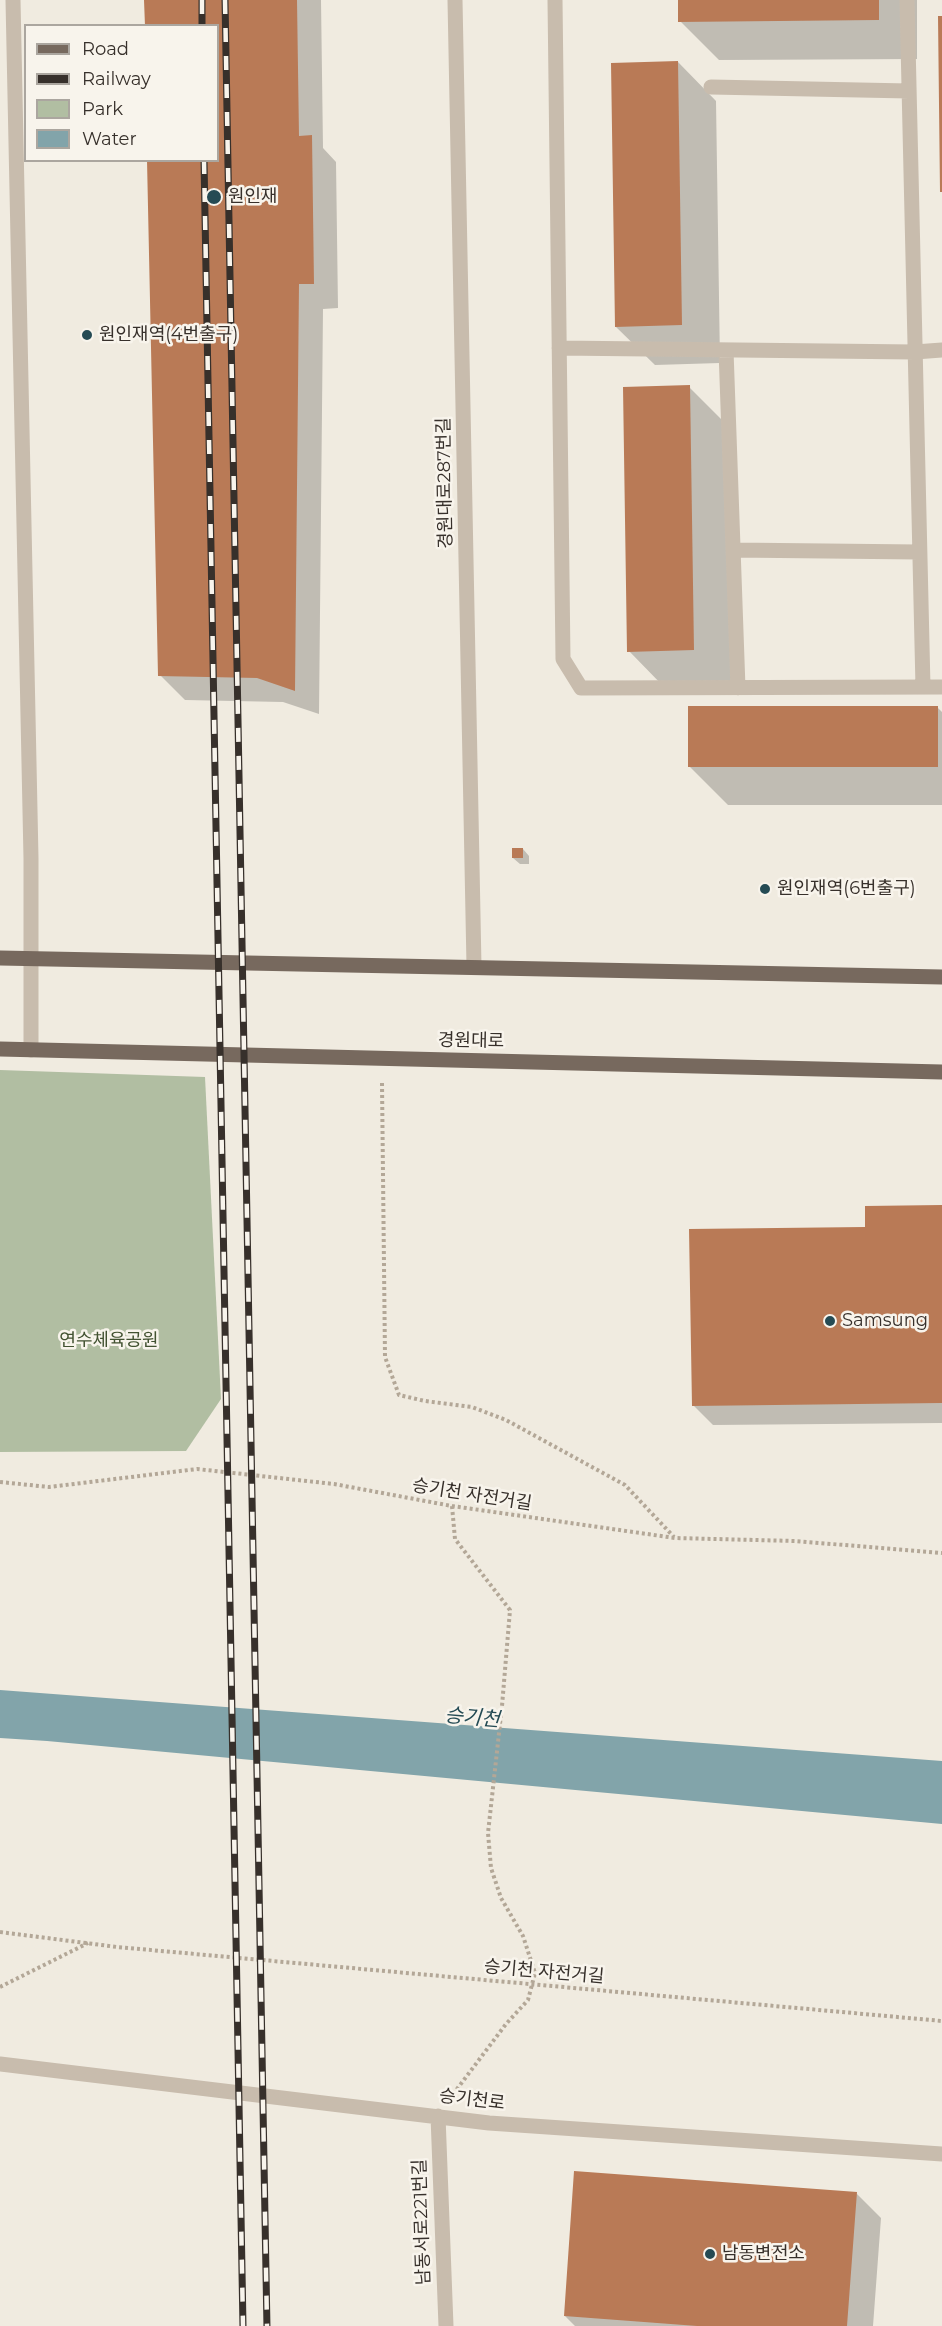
<!DOCTYPE html>
<html>
<head>
<meta charset="utf-8">
<style>
	body { margin:0 }
	#map { position:relative; width:942px; height:2326px; overflow:hidden; background:#f0ebe0; font-family:Montserrat,sans-serif }
	canvas { display:block }
	.legend { position:absolute; left:24px; top:24px; width:195px; height:138px; box-sizing:border-box; background:#f8f4ec; border:2px solid #aba69f; margin:0; padding:8px 10px; list-style:none; font-size:18px; color:#37302b }
	.legend li { display:flex; align-items:center; gap:12px; height:30px }
	.legend b { width:30px; border:2px solid #aba69f }
</style>
</head>
<body>
<div id="map">
<canvas width="942" height="2326"></canvas>
<ul class="legend">
<li><b style="height:8px;background:#77695e"></b>Road</li>
<li><b style="height:8px;background:#37302b"></b>Railway</li>
<li><b style="height:16px;background:#b1bea2"></b>Park</li>
<li><b style="height:16px;background:#82a4aa"></b>Water</li>
</ul>
</div>
<script>
const c = document.querySelector('canvas').getContext('2d');
c.lineJoin = 'round';
function paint(path, color) {
  c.fillStyle = color;
  c.fill(path, 'evenodd');
}
function toPath(rows) {
  const path = new Path2D();
  for (const r of rows) {
    path.moveTo(r[0], r[1]);
    for (let i = 2; i < r.length; i += 2) path.lineTo(r[i], r[i + 1]);
  }
  return path;
}
function stroke(path, color, width, dash) {
  c.strokeStyle = color;
  c.lineWidth = width;
  c.lineCap = dash ? 'butt' : 'round';
  c.setLineDash(dash || []);
  c.stroke(path);
}
function write(font, color, halo, rows, align = 'center') {
  c.font = font + ' Montserrat,"Noto Sans KR",sans-serif';
  c.lineWidth = 5;
  c.setLineDash([]);
  c.textBaseline = 'middle';
  c.strokeStyle = halo;
  c.fillStyle = color;
  for (const [text, x, y, turn = 0] of rows) {
    c.save();
    c.translate(x, y);
    c.rotate((+turn || 0) * Math.PI / 180);
    c.textAlign = isNaN(turn) ? turn : align;
    if (halo) c.strokeText(text, 0, 0);
    c.fillText(text, 0, 0);
    c.restore();
  }
}
paint(toPath([
	[0,1070,205,1077,221,1399,186,1451,0,1452]
]), '#b1bea2');
paint(toPath([
	[0,1690,942,1761,942,1824,47,1741,0,1738]
]), '#82a4aa');
paint(toPath([
	[146,0,321,0,323,148,336,162,338,308,323,309,319,714,283,702,185,700,160,675,218,160,218,26],
	[680,0,917,0,917,59,719,60,680,21],
	[678,62,716,101,720,363,655,365,616,327],
	[689,387,728,426,732,688,667,690,629,651],
	[937,707,942,712,942,805,728,805,689,766],
	[523,849,529,856,529,864,520,864,513,858],
	[942,1207,942,1423,713,1425,693,1405,866,1229],
	[856,2193,881,2218,873,2326,575,2326,565,2316]
]), '#0003');
paint(toPath([
	[144,0,297,0,299,136,312,135,314,284,299,284,295,691,257,678,158,676,147,160,218,160,218,26,145,26],
	[678,0,879,0,879,20,678,22],
	[938,16,942,16,942,192,940,192],
	[678,61,682,325,615,327,611,63],
	[690,385,694,650,627,652,623,387],
	[688,706,938,706,938,767,688,767],
	[512,848,523,848,523,858,512,858],
	[942,1205,942,1403,692,1406,689,1229,865,1227,865,1206],
	[574,2171,857,2192,847,2326,697,2326,564,2316]
]), '#b97a56');
stroke(toPath([
	[382,1083,385,1357,399,1395,425,1401,472,1407,506,1420,625,1485,674,1537],
	[0,1482,49,1487,197,1469,334,1484,452,1506,675,1538,795,1541,942,1553],
	[452,1506,455,1539,510,1610,502,1706,488,1833,491,1868,501,1898,523,1936,535,1973,528,2000,506,2024,454,2093],
	[0,1932,117,1947,942,2021],
	[0,1987,88,1943]
]), '#b3a797', 4, [3, 3]);
stroke(toPath([
	[13,0,31,858,31,1050],
	[455,0,474,966],
	[555,0,563,659,581,688,942,687],
	[907,0,923,687],
	[711,87,909,91],
	[559,348,915,352,942,350],
	[726,350,738,688],
	[733,550,919,552],
	[0,2064,489,2123,942,2154],
	[438,2116,446,2326]
]), '#c8bcad', 15);
stroke(toPath([
	[0,958,942,977],
	[0,1049,942,1072]
]), '#77695e', 15);
const rail = toPath([
	[202,0,202,26],
	[225,0,267,2326],
	[204,160,243,2326]
]);
stroke(rail, '#37302b', 7);
stroke(rail, '#f8f4ec', 4.5, [14]);
for (const [x, y, r, color] of [
	[214,197,8,"#254b54"],
	[87,335,6,"#254b54"],
	[765,889,6,"#254b54"],
	[830,1321,6,"#254b54"],
	[710,2254,6,"#254b54"]
]) {
  const dot = new Path2D();
  dot.arc(x, y, r, 0, 2 * Math.PI);
  c.fillStyle = color;
  c.fill(dot);
  stroke(dot, '#f8f4ec', 2);
}
write('18px', '#37302b', '#f8f4ec', [
	["원인재",228,197],
	["원인재역(4번출구)",99,335],
	["원인재역(6번출구)",777,889],
	["Samsung",842,1321],
	["남동변전소",722,2254]
], 'left');
write('18px', '#37302b', '#f8f4ec', [
	["경원대로287번길",445,483,-91],
	["경원대로",471,1041,1],
	["승기천 자전거길",472,1495,9],
	["승기천 자전거길",544,1972,5],
	["승기천로",472,2100,7],
	["남동서로221번길",422,2222,-92]
]);
write('18px', '#425231', '#f8f4ec', [
	["연수체육공원",109,1341]
]);
write('italic 20px', '#254b54', '#f8f4ec', [
	["승기천",472,1718,5]
]);
</script>
</body>
</html>
